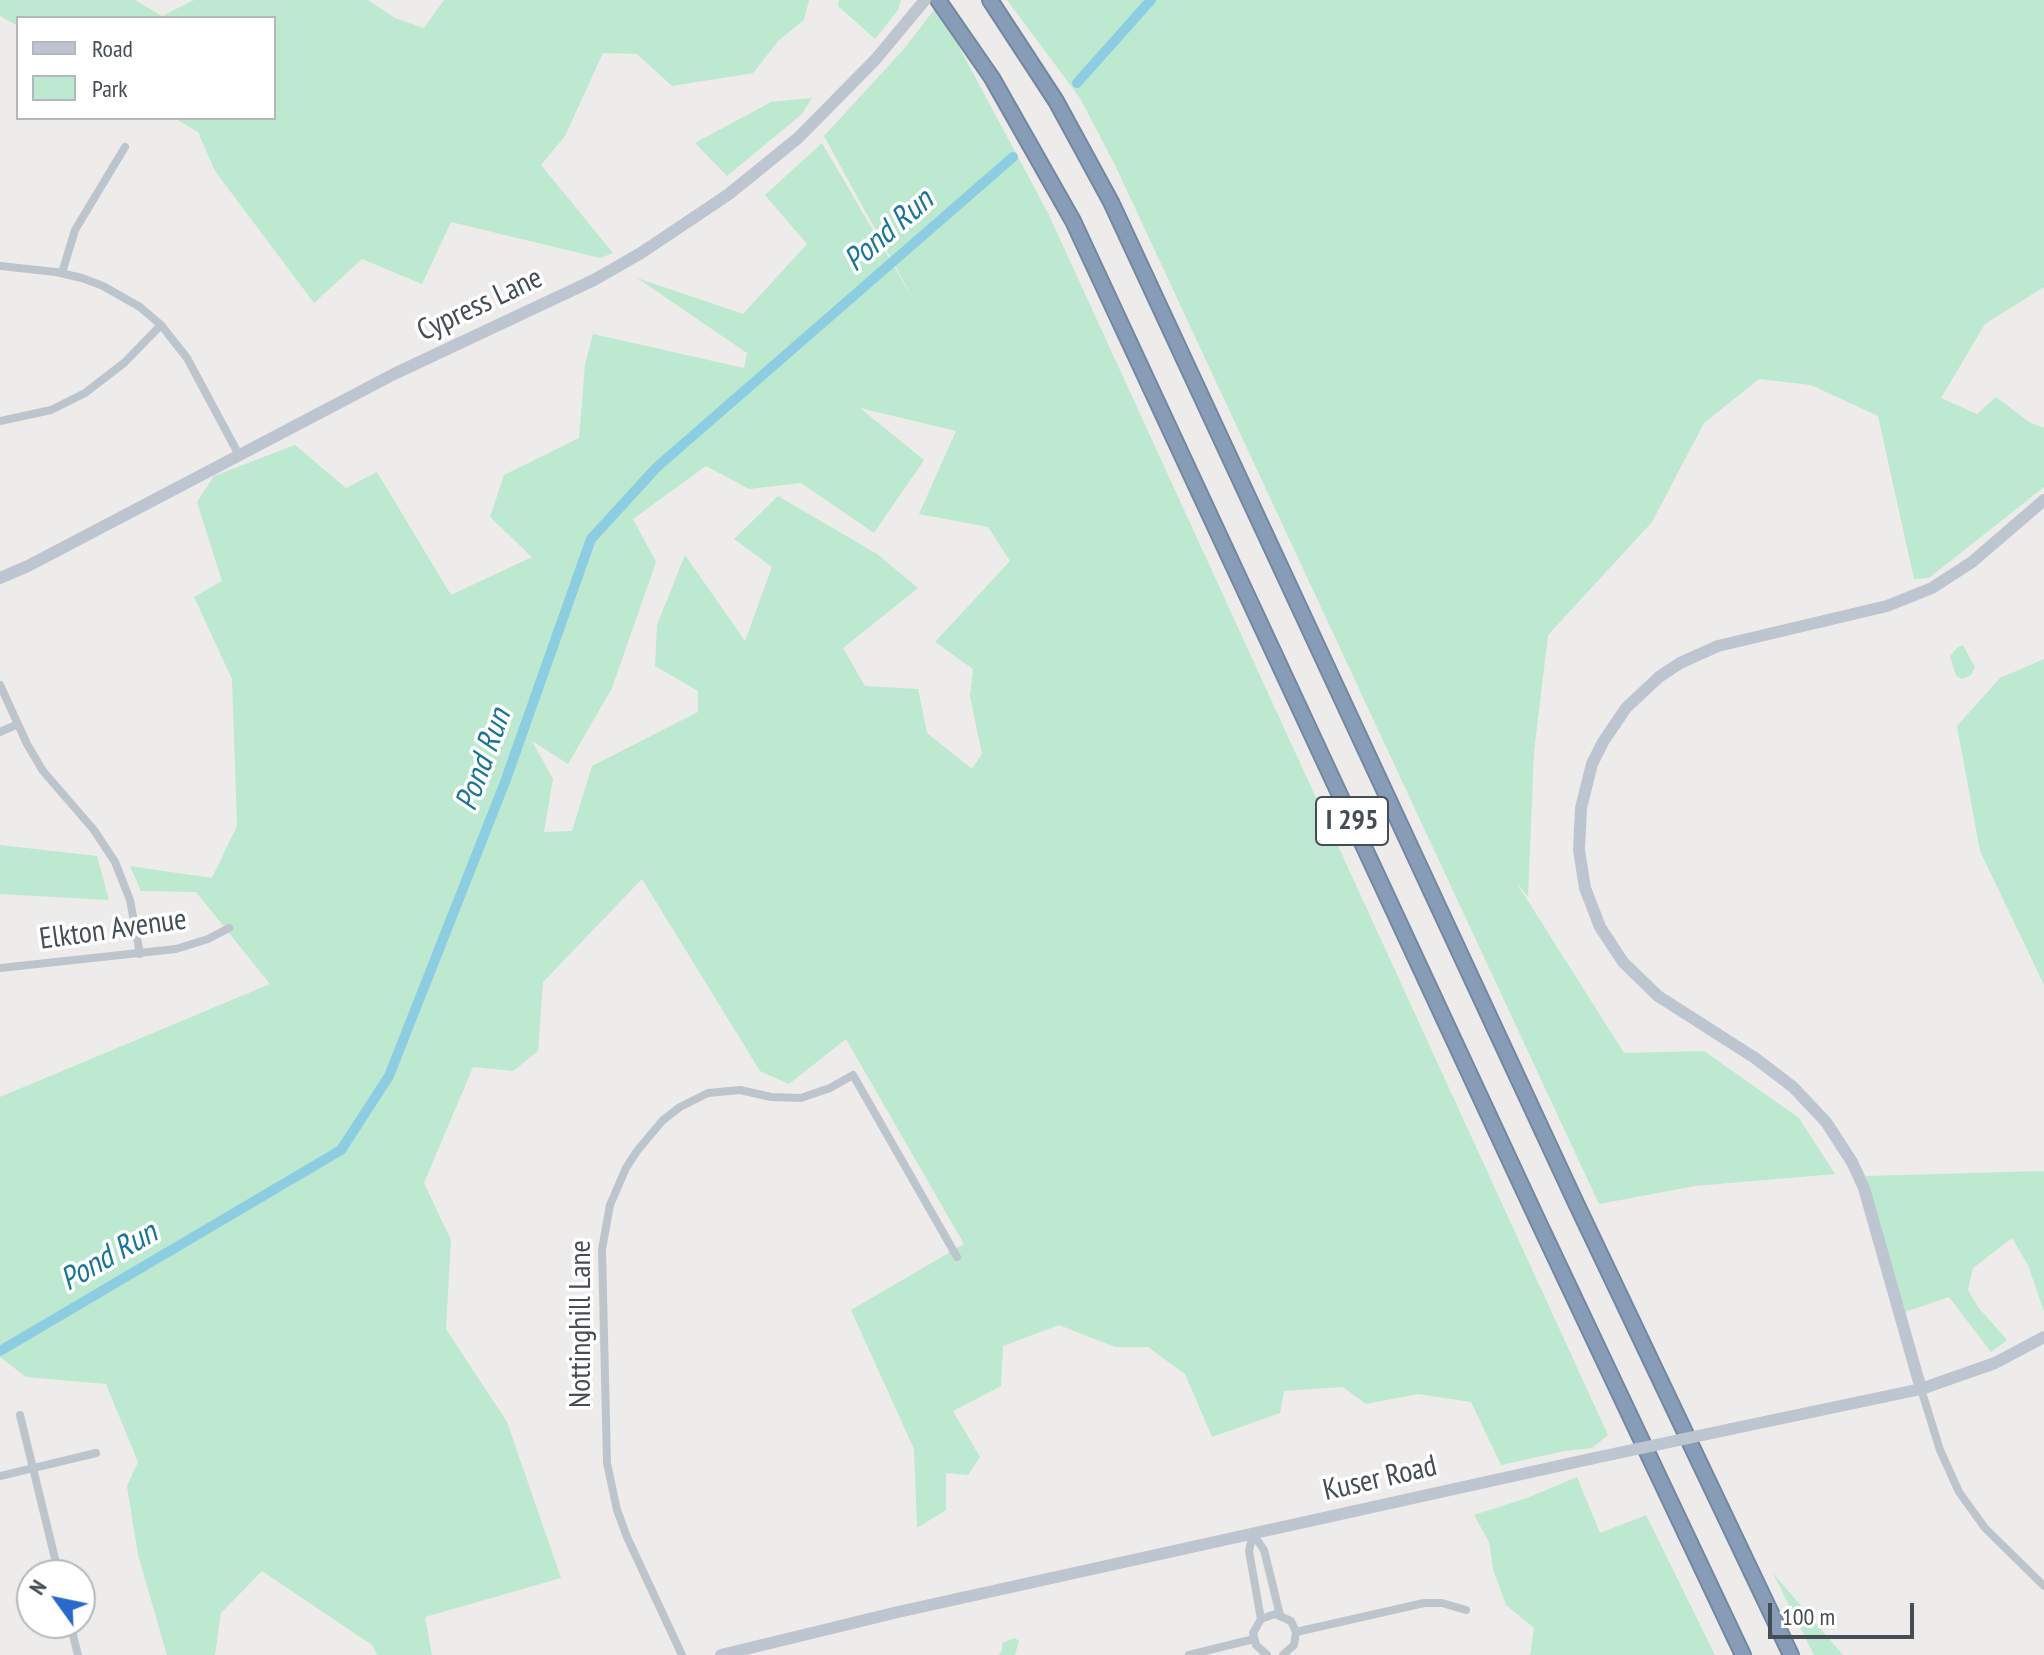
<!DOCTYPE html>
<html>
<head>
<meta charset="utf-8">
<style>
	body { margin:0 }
	#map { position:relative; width:2044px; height:1655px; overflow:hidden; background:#eeebeb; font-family:"PT Sans Narrow",sans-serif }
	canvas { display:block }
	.legend { position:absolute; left:16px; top:16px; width:260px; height:104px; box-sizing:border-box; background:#fff; border:2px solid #b5b8bb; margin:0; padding:10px 14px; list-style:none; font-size:24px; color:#454e56 }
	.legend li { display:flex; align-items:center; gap:16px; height:40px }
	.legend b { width:40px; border:2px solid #b5b8bb }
	.north { position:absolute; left:16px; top:1559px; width:80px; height:80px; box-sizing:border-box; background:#fff; border:2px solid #b5b8bb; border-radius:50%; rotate:303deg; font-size:22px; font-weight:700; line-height:32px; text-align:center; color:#454e56 }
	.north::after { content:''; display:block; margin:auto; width:28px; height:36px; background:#2a69c9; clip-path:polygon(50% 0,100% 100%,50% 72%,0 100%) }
	.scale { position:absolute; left:1768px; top:1603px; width:146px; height:36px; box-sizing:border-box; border:4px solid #454e56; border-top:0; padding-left:10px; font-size:24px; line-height:28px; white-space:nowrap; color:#454e56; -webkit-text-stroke:6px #fff; paint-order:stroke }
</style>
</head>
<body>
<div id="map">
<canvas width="2044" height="1655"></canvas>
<ul class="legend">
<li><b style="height:10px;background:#bdc6d0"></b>Road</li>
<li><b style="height:22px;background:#bce9cf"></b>Park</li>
</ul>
<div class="north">N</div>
<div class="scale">100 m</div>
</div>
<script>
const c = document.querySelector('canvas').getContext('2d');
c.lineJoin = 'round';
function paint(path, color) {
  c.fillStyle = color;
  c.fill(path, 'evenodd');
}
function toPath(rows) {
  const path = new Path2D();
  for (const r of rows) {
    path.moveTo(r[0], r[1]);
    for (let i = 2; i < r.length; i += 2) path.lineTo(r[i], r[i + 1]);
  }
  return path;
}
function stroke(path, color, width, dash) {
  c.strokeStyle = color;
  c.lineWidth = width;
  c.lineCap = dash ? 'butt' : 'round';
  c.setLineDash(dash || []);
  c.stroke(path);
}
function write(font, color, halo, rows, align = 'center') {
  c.font = font + ' "PT Sans Narrow",sans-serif';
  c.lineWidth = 7;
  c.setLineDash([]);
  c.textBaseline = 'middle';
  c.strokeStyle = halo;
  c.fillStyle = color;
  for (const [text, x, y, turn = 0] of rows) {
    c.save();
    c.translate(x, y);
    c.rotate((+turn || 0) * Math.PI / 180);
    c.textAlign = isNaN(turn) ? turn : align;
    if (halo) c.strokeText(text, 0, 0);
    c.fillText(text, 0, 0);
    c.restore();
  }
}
paint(toPath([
	[0,0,135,0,162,16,194,0,368,0,395,18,424,28,444,0,809,0,804,20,779,40,753,73,672,86,637,54,603,53,565,136,541,165,613,253,600,258,451,222,422,284,362,259,314,303,215,171,198,132,174,118,274,118,274,18,18,18,18,26,0,16],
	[839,0,901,0,898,10,875,39,838,6],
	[1007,0,2044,0,2044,287,1985,324,1941,398,1977,414,1996,397,2029,422,2044,428,2044,487,1929,578,1914,579,1878,416,1811,385,1759,379,1704,423,1652,522,1548,635,1534,752,1528,897,1516,882,1624,1053,1704,1051,1799,1118,1835,1174,1695,1186,1599,1204,1115,165,1080,98],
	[937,6,1048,213,1608,1435,1592,1448,1565,1451,1501,1465,1471,1402,1418,1394,1366,1404,1343,1387,1284,1391,1280,1413,1212,1437,1185,1374,1148,1347,1115,1347,1059,1325,1003,1346,1001,1386,953,1411,980,1457,968,1475,946,1473,946,1510,917,1528,914,1449,851,1310,964,1244,846,1039,789,1084,760,1071,642,879,543,982,538,1051,513,1071,473,1067,424,1183,451,1240,446,1329,507,1422,561,1578,425,1617,432,1655,377,1655,372,1645,262,1571,221,1613,215,1655,167,1655,138,1555,127,1486,138,1462,106,1384,26,1377,0,1357,0,1097,270,984,196,892,141,891,130,866,212,878,237,826,232,679,194,597,222,581,197,502,214,476,295,445,346,488,377,472,451,595,532,557,490,517,504,475,579,438,585,365,593,334,744,368,747,353,637,278,743,314,807,244,765,195,822,143,916,304,824,136,903,50],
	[860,408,956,431,919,514,988,527,1010,561,935,642,973,669,970,696,982,754,972,769,927,733,918,689,865,686,843,648,918,588,877,554,778,496,734,539,772,567,745,641,685,555,657,625,655,666,698,691,698,712,592,766,572,831,544,832,553,779,532,741,568,764,612,688,656,562,633,519,706,466,749,489,801,483,874,533,924,460],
	[812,98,802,114,727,176,695,143,771,102],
	[1963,645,1975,667,1971,675,1962,679,1956,676,1950,656,1957,648],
	[2044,659,2044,985,1980,851,1957,726,2000,678],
	[0,845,97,856,109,900,0,894],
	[2044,1171,2044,1312,2028,1265,2012,1238,1973,1268,1968,1290,1978,1307,2007,1340,1991,1352,1949,1297,1905,1312,1866,1176],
	[1577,1477,1600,1533,1646,1515,1715,1655,1530,1655,1534,1628,1506,1605,1493,1569,1489,1542,1474,1515,1527,1498],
	[1773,1573,1843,1655,1814,1655],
	[1015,1638,1019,1641,1015,1655,999,1655,1002,1650,1002,1643]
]), '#bce9cf');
stroke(toPath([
	[1077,83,1151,0],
	[0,1351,341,1150,389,1076,505,782,591,539,657,467,1013,157]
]), '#8dcde2', 10);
const highway = toPath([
	[938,0,992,78,1073,221,1537,1219,1743,1655],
	[990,0,1056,101,1111,202,1575,1201,1791,1655]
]);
stroke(highway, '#7287a1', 18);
stroke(toPath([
	[0,266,56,272,82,278,103,286,140,307,161,325,187,358,239,455],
	[62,273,75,230,125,147],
	[0,421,51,410,85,393,124,363,161,325],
	[0,685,27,744,43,771,94,830,115,862,130,900,140,954],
	[0,732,18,724],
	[0,968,176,949,208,939,229,928],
	[1921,1389,1940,1450,1959,1492,1985,1528,2044,1586],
	[20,1415,59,1575],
	[0,1476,96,1453],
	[1253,1534,1264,1550,1280,1615],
	[1253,1534,1249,1551,1261,1619],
	[70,1623,78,1655],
	[1296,1632,1424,1603,1442,1603,1466,1610],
	[682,1655,627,1537,617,1510,607,1463,602,1249,610,1205,626,1168,637,1151,663,1120,680,1107,708,1093,740,1090,771,1097,801,1098,830,1088,853,1075,957,1257],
	[1189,1655,1254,1639],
	[1267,1655,1256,1645,1253,1633,1261,1619,1275,1614,1291,1621,1296,1632,1294,1645,1283,1655]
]), '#bdc5cc', 8);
stroke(toPath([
	[0,578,28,566,394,374,594,280,641,253,729,194,798,138,875,60,925,0],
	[1921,1389,1864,1188,1852,1162,1826,1122,1793,1087,1755,1058,1658,996,1623,962,1600,927,1585,888,1579,850,1581,808,1592,764,1603,742,1626,708,1659,677,1680,663,1718,646,1887,606,1932,588,1972,562,2044,500],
	[1731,1429,1921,1389,1995,1363,2044,1337],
	[721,1655,898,1612,1590,1459]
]), '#bdc6d0', 12);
stroke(highway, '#879cb6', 14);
stroke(toPath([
	[1590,1459,1731,1429]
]), '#bdc6d0', 12);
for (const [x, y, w] of [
	[1352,821,72]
]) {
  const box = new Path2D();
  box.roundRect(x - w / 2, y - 24, w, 48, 6);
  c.fillStyle = '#fff';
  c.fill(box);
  stroke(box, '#454e56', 2);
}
write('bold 28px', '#454e56', null, [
	["I 295",1352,821]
]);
write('30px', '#454e56', '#fff', [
	["Cypress Lane",480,305,-25],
	["Elkton Avenue",113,930,-8],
	["Nottinghill Lane",581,1324,-90],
	["Kuser Road",1380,1479,-13]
]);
write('italic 32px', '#197695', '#fff', [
	["Pond Run",889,231,-41],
	["Pond Run",484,760,-70],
	["Pond Run",109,1257,-30]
]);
</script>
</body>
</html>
